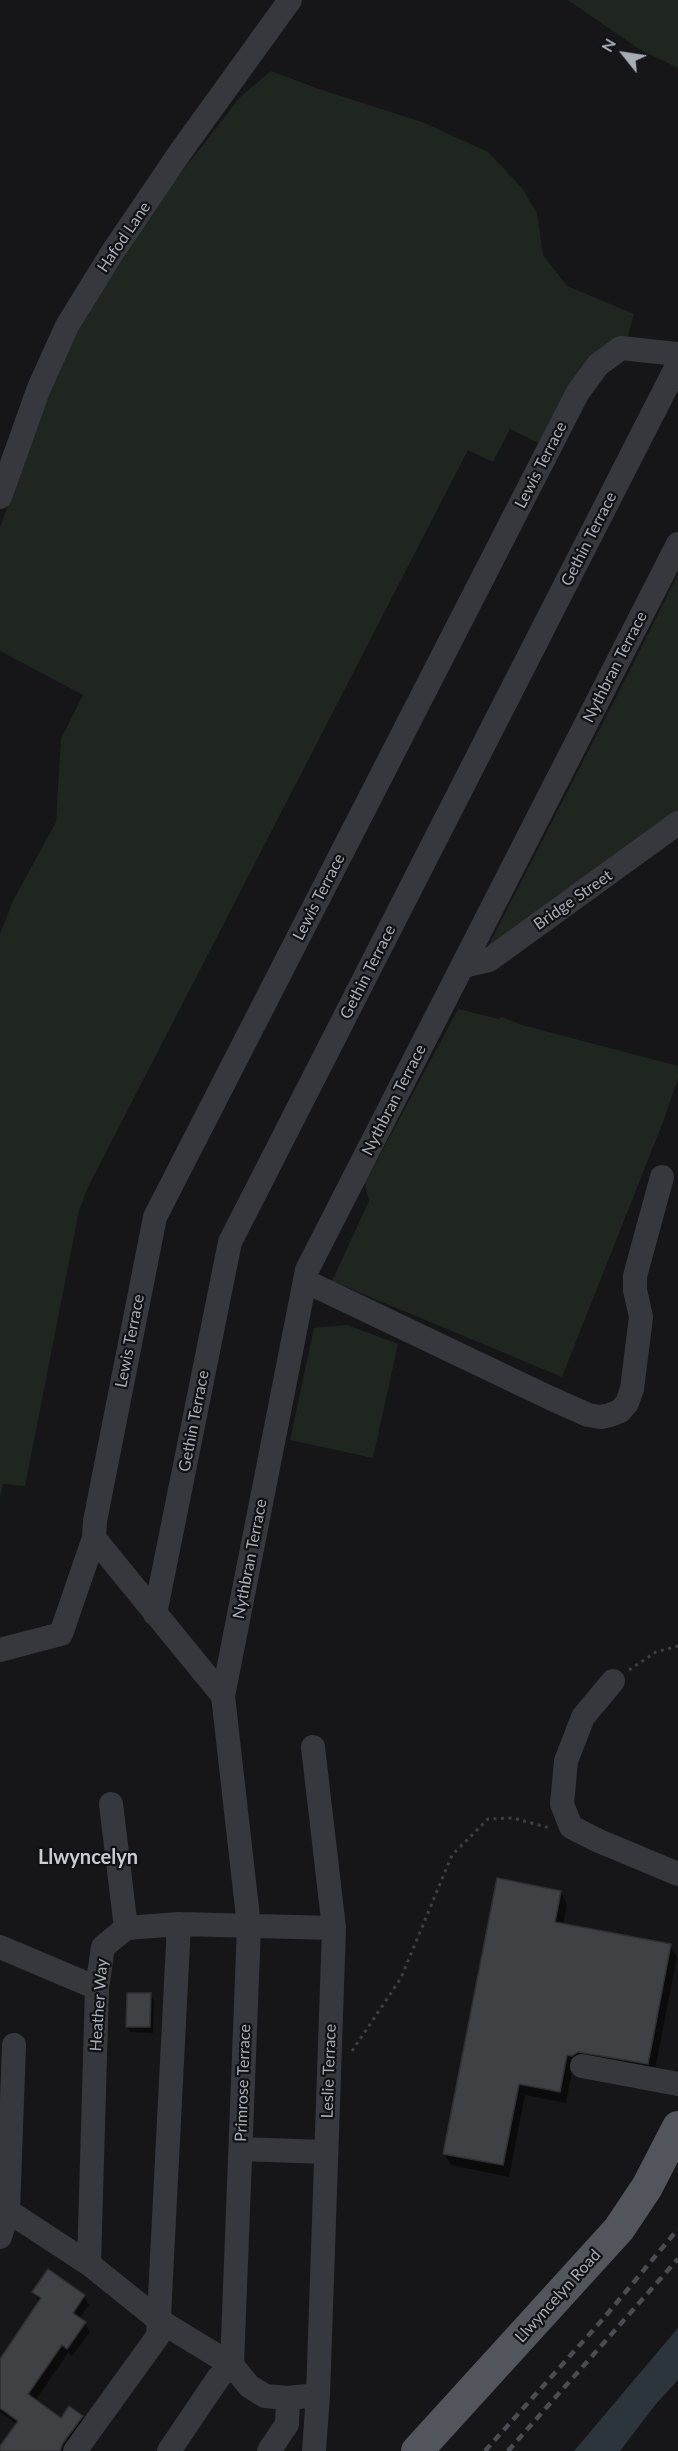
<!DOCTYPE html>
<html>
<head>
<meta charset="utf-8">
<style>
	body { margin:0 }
	#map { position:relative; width:678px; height:2451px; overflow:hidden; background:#161618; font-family:Lato,sans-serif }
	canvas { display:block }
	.north { position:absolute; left:594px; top:24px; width:60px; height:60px; -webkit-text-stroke:4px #111113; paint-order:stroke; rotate:300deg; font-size:16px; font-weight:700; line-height:24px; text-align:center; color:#a8adb8 }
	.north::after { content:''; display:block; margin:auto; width:21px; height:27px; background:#a8adb8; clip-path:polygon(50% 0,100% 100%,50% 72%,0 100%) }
</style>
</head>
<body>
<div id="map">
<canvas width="678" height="2451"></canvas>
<div class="north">N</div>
</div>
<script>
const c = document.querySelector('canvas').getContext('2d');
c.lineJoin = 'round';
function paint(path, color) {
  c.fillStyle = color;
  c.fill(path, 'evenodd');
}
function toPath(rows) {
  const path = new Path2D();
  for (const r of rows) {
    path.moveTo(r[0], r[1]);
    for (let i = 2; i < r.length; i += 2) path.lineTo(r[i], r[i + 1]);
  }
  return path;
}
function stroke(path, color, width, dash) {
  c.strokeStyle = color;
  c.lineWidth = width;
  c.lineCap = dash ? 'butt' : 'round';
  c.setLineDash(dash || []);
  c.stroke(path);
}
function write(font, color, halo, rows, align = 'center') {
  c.font = font + ' Lato,sans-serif';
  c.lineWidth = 4.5;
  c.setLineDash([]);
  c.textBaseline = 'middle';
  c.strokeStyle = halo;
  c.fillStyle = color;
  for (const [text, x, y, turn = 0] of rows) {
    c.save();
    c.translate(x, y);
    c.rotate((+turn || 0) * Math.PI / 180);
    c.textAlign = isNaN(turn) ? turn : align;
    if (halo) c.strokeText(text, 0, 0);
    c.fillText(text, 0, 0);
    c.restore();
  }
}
paint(toPath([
	[568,0,678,0,678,68,639,49],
	[271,71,322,90,422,122,488,152,522,188,537,213,543,255,567,286,634,314,628,336,614,340,541,444,510,429,493,462,468,450,88,1187,79,1211,25,1486,3,1484,0,1497,0,934,13,901,56,822,61,739,83,695,0,651,0,527,68,343,160,200,240,97],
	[678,574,678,814,485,952,627,676],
	[458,1009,499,1019,501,1017,522,1025,678,1066,678,1079,663,1122,562,1377,332,1281,369,1201,365,1183],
	[347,1325,398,1344,373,1458,290,1440,314,1328]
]), '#1e261f');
paint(toPath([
	[678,2328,678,2380,656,2404,620,2451,574,2451]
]), '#2c353c');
paint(toPath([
	[561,1892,567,1904,563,1925,670,1946,677,1957,654,2075,573,2066,566,2103,525,2095,509,2177,451,2165,444,2153],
	[150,1995,154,2001,153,2033,131,2032,127,2027],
	[34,2292,84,2296,89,2305,79,2319,85,2323,90,2332,72,2356,68,2353,35,2401,61,2420,82,2417,87,2426,70,2451,0,2451,17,2424,0,2412,0,2361,39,2301]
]), '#0007');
const building = toPath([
	[497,1878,561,1891,555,1922,671,1944,648,2064,578,2052,572,2056,567,2055,560,2092,519,2084,503,2165,443,2154,497,1878],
	[127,1993,151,1993,150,2027,126,2027,127,1993],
	[48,2269,85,2295,73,2313,86,2322,67,2349,62,2345,28,2394,61,2418,69,2406,83,2416,63,2443,60,2451,0,2451,0,2446,18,2421,0,2408,0,2359,41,2298,32,2292,48,2269]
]);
paint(building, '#404145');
stroke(building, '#303034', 1.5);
stroke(toPath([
	[629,1670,656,1652,678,1646],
	[352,2051,401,1978,452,1855,488,1819,513,1818,550,1828]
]), '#3d3f44', 3, [3, 4.5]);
stroke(toPath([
	[0,497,39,388,67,326,112,253,181,151,290,0],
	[463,966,489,960,678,823],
	[305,1281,550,1398,588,1415,601,1417,610,1415,620,1411,627,1403,632,1389,641,1317,635,1290,635,1276,662,1177],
	[94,1538,223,1696],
	[155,1614,230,1242,678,364],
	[0,1650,61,1634,94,1538,95,1521,155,1217,578,392,598,365,621,348,678,354],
	[613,1681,583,1717,566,1761,562,1804,571,1827,599,1841,678,1874],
	[313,1747,334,1928,318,2395,314,2451],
	[111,1804,126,1928],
	[0,1947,97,1988],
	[582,2066,678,2084],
	[241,2149,326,2152],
	[8,2211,89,2264,160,2321,232,2365,249,2386,265,2396,288,2398,318,2395],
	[0,2237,8,2211,14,2045],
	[89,2264,97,1988,103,1947,126,1928,179,1924,334,1928],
	[75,2451,158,2336,179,1924],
	[169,2451,219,2377,232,2365,249,1926,223,1696,307,1270,678,544],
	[269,2451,287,2424,288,2398]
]), '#37383d', 24);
stroke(toPath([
	[417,2451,619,2229,647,2187,678,2127]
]), '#53555c', 32);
stroke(toPath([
	[485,2451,603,2319,678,2229],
	[508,2451,678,2259]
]), '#4a4c52', 4.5, [8, 6]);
write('16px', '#a8adb8', '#111113', [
	["Hafod Lane",124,237,-56],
	["Lewis Terrace",541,465,-63],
	["Gethin Terrace",589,539,-63],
	["Nythbran Terrace",615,667,-63],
	["Lewis Terrace",319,897,-63],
	["Bridge Street",573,900,-35],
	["Gethin Terrace",368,972,-63],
	["Nythbran Terrace",394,1100,-63],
	["Lewis Terrace",130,1341,-79],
	["Gethin Terrace",194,1421,-79],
	["Nythbran Terrace",250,1559,-79],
	["Heather Way",99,2005,-86],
	["Leslie Terrace",329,2071,-88],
	["Primrose Terrace",243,2083,-88],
	["Llwyncelyn Road",558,2296,-48]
]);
write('bold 20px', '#c9ccd4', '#111113', [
	["Llwyncelyn",88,1858]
]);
</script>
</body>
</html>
